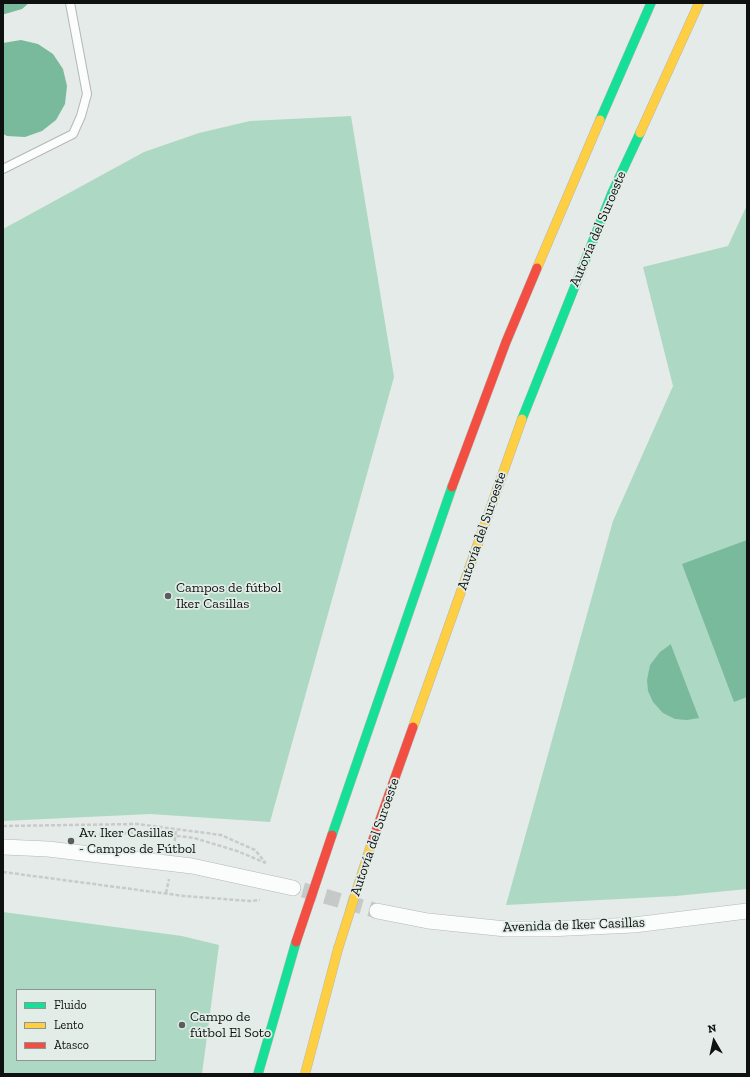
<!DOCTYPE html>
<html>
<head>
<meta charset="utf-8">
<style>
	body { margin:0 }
	#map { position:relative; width:750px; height:1077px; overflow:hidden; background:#e5ebe8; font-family:"Zilla Slab",serif }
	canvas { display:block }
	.frame { position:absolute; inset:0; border:4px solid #0e1110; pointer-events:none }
	.legend { position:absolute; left:16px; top:989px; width:140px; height:72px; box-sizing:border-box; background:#e3ede8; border:1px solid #8e9592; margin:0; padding:5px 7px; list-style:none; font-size:12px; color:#0e1110 }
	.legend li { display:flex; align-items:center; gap:8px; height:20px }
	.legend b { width:20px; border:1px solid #8e9592 }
	.north { position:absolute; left:694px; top:1021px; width:40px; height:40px; -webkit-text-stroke:3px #e3ede8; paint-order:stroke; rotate:351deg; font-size:11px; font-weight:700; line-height:16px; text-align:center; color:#0e1110 }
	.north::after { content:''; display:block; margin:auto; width:14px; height:18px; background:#0e1110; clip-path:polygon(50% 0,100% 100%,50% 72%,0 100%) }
</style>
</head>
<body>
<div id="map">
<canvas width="750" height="1077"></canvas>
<div class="frame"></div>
<ul class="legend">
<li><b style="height:5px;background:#16e098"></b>Fluido</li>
<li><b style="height:5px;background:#ffcf43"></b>Lento</li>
<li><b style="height:5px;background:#f24e42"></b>Atasco</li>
</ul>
<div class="north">N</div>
</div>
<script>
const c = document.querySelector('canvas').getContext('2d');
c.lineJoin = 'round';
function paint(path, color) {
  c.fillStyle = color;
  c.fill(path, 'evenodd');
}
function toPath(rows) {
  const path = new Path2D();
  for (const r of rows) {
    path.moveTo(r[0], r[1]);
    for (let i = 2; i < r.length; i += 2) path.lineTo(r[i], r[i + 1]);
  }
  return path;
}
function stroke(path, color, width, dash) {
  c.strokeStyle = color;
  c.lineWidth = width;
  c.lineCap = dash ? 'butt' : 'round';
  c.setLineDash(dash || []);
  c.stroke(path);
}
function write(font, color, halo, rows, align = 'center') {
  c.font = font + ' "Zilla Slab",serif';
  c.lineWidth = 3.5;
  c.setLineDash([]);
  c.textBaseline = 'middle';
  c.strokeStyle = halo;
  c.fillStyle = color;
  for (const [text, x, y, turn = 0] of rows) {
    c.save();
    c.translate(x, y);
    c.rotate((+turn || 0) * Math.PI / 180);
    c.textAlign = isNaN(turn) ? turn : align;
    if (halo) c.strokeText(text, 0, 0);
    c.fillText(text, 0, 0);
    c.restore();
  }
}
paint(toPath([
	[351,116,394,377,270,822,150,814,3,821,3,229,144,152,199,133,250,121],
	[747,205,747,889,676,896,506,905,613,521,673,386,643,267,728,246],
	[3,912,182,936,219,945,202,1074,3,1074],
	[17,990,155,990,155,1060,17,1060]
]), '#add9c4');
paint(toPath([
	[3,3,29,3,22,9,5,14,3,14],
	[21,40,38,44,53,54,63,69,67,86,65,104,56,120,42,131,25,137,7,136,3,134,3,43],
	[747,540,747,697,734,702,682,564],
	[671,644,671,645,699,718,687,720,675,719,663,713,653,702,648,691,647,680,650,665,660,652]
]), '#79b99c');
stroke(toPath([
	[303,890,377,911]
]), '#c5cac8', 15, [15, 8]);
const lane = toPath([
	[3,169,73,134,81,116,87,94,70,3]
]);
const street = toPath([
	[3,847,48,849,192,866,293,888],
	[377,911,428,921,506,929,548,929,634,925,747,911]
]);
const fast = toPath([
	[600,120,651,3],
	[522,419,612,193,640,133],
	[332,835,452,487],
	[258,1074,296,942]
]);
const slow = toPath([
	[640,133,699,3],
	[537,268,600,120],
	[413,727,522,419],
	[305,1074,338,949]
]);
const jam = toPath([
	[452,487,506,342,537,268],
	[371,845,413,727]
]);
stroke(lane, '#b4b8b5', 10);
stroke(street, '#b4b8b5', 16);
stroke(fast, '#b4b8b5', 10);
stroke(slow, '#b4b8b5', 10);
stroke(jam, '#b4b8b5', 10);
stroke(toPath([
	[3,826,137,824,221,835,255,850,265,862],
	[87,835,145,832,194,838,237,851,266,863],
	[174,847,176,830],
	[3,872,184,896,250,901,260,900],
	[166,893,169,879]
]), '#c8cbca', 2.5, [4, 2]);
stroke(lane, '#fbfcfc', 8);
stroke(street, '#fbfcfc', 15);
stroke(fast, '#16e098', 9);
stroke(slow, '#ffcf43', 9);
stroke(jam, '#f24e42', 9);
const slowBridge = toPath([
	[338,949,371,845]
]);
const jamBridge = toPath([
	[296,942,332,835]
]);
stroke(slowBridge, '#b4b8b5', 10, []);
stroke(jamBridge, '#b4b8b5', 10, []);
stroke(slowBridge, '#ffcf43', 9);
stroke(jamBridge, '#f24e42', 9);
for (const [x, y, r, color] of [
	[168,596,4,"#595d5c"],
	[71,841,4,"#595d5c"],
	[182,1025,4,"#595d5c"]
]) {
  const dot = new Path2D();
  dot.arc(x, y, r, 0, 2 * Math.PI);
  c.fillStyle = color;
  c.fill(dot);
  stroke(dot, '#e3ede8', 1.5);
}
write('14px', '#0e1110', '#e3ede8', [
	["Autovía del Suroeste",598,229,-67],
	["Autovía del Suroeste",482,531,-71],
	["Autovía del Suroeste",375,837,-71],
	["Avenida de Iker Casillas",574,925,-2]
]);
write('14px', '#0e1110', '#e3ede8', [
	["Campos de fútbol",176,588],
	["Iker Casillas",176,604],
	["Av. Iker Casillas",79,833],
	["- Campos de Fútbol",79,849],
	["Campo de",190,1017],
	["fútbol El Soto",190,1033]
], 'left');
</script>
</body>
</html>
